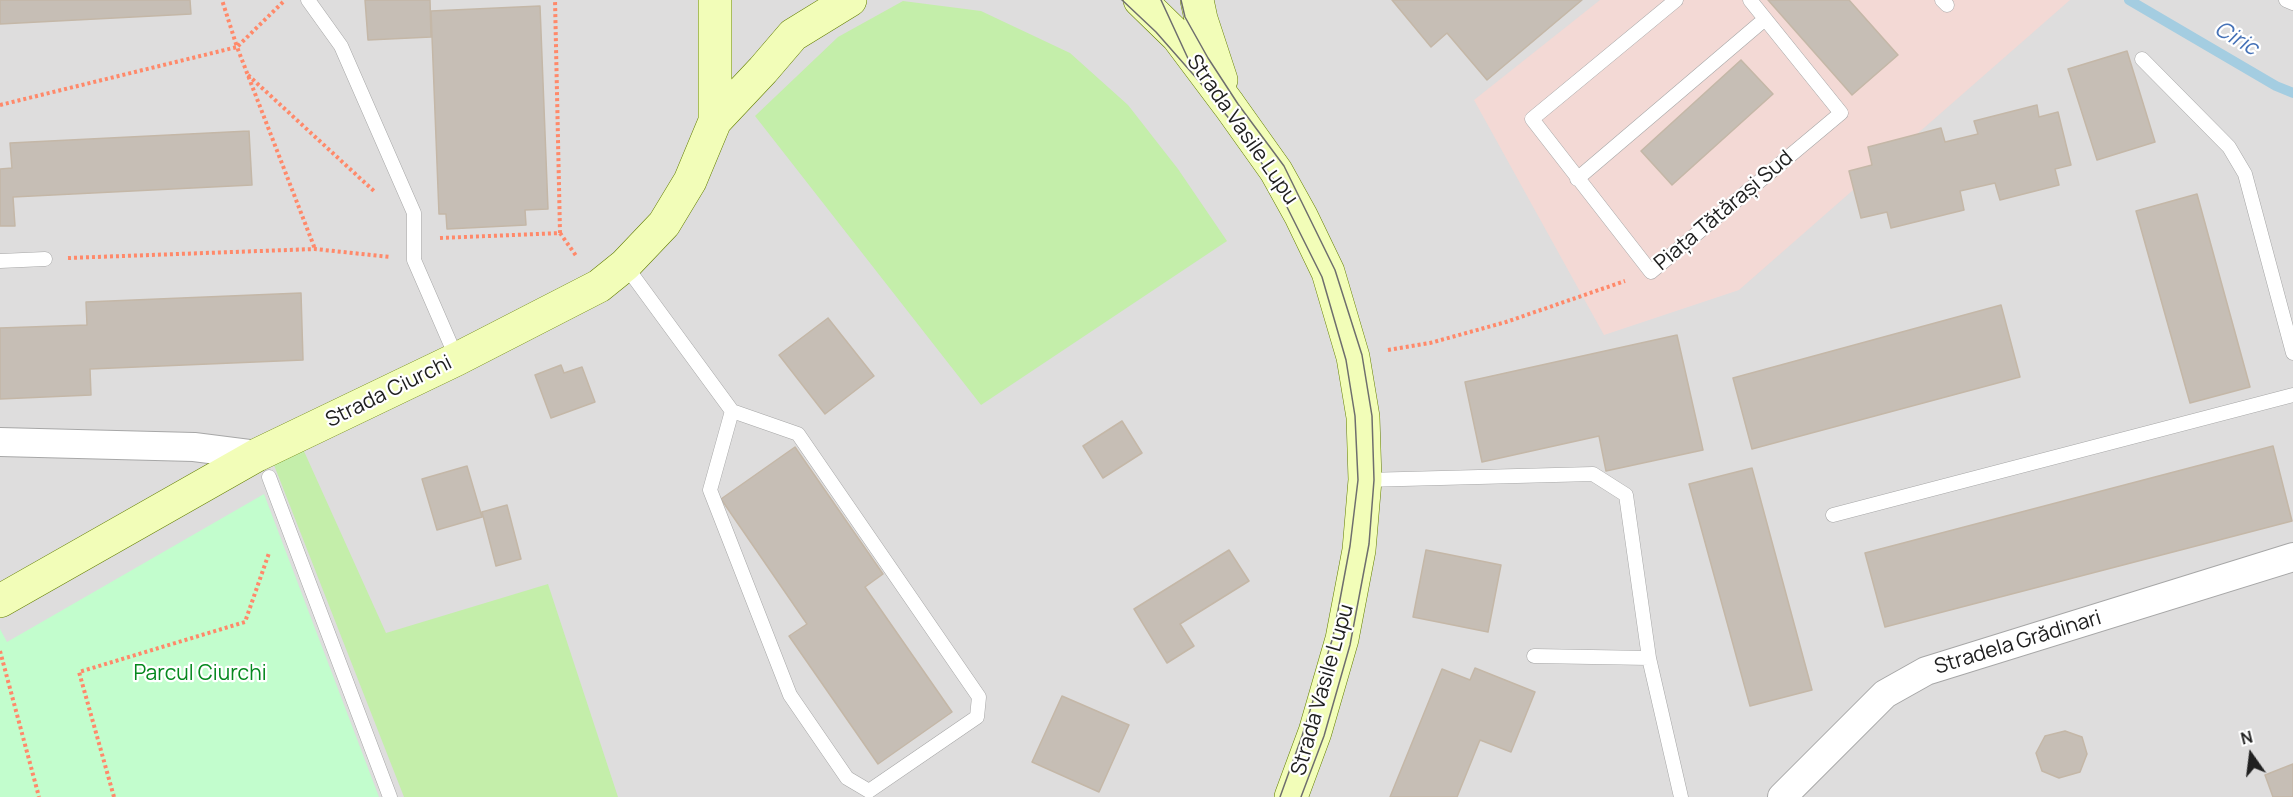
<!DOCTYPE html>
<html>
<head>
<meta charset="utf-8">
<style>
	body { margin:0 }
	#map { position:relative; width:2293px; height:797px; overflow:hidden; background:#f1efe6; font-family:Manrope,sans-serif }
	canvas { display:block }
	.north { position:absolute; left:2221px; top:725px; width:60px; height:60px; -webkit-text-stroke:4px #fff; paint-order:stroke; rotate:346deg; font-size:16px; font-weight:700; line-height:24px; text-align:center; color:#202020 }
	.north::after { content:''; display:block; margin:auto; width:21px; height:27px; background:#202020; clip-path:polygon(50% 0,100% 100%,50% 72%,0 100%) }
</style>
</head>
<body>
<div id="map">
<canvas width="2293" height="797"></canvas>
<div class="north">N</div>
</div>
<script>
const c = document.querySelector('canvas').getContext('2d');
c.lineJoin = 'round';
function paint(path, color) {
  c.fillStyle = color;
  c.fill(path, 'evenodd');
}
function toPath(rows) {
  const path = new Path2D();
  for (const r of rows) {
    path.moveTo(r[0], r[1]);
    for (let i = 2; i < r.length; i += 2) path.lineTo(r[i], r[i + 1]);
  }
  return path;
}
function stroke(path, color, width, dash) {
  c.strokeStyle = color;
  c.lineWidth = width;
  c.lineCap = dash ? 'butt' : 'round';
  c.setLineDash(dash || []);
  c.stroke(path);
}
function write(font, color, halo, rows, align = 'center') {
  c.font = font + ' Manrope,sans-serif';
  c.lineWidth = 4.5;
  c.setLineDash([]);
  c.textBaseline = 'middle';
  c.strokeStyle = halo;
  c.fillStyle = color;
  for (const [text, x, y, turn = 0] of rows) {
    c.save();
    c.translate(x, y);
    c.rotate((+turn || 0) * Math.PI / 180);
    c.textAlign = isNaN(turn) ? turn : align;
    if (halo) c.strokeText(text, 0, 0);
    c.fillText(text, 0, 0);
    c.restore();
  }
}
paint(toPath([
	[0,0,2293,0,2293,797,0,797]
]), '#dedddd');
paint(toPath([
	[1600,0,2070,0,1739,290,1604,335,1474,100]
]), '#f3d9d5');
paint(toPath([
	[903,1,981,11,1070,53,1128,105,1178,169,1227,241,981,405,755,116,838,37],
	[303,449,386,633,548,584,618,797,404,797,274,465]
]), '#c4eeaa');
paint(toPath([
	[264,494,379,797,0,797,0,629,7,642]
]), '#c2fdcd');
stroke(toPath([
	[2129,0,2276,86,2293,93]
]), '#a4cde1', 10);
const building = toPath([
	[0,0,190,0,191,14,0,24,0,0],
	[365,0,430,0,431,37,368,40,365,0],
	[1392,0,1582,0,1487,80,1447,33,1431,47,1392,0],
	[1768,0,1849,0,1898,55,1852,95,1768,0],
	[540,6,548,209,525,210,526,225,447,229,446,214,439,214,431,11,540,6],
	[2127,51,2155,142,2097,160,2068,69,2127,51],
	[1741,60,1773,94,1672,185,1641,151,1741,60],
	[2037,105,2039,117,2058,112,2071,165,2055,169,2059,185,2000,200,1995,183,1960,191,1964,210,1891,228,1887,212,1861,218,1849,171,1872,165,1868,147,1941,128,1945,142,1978,134,1974,121,2037,105],
	[249,131,252,185,13,197,15,226,0,226,0,169,12,168,10,143,249,131],
	[2197,194,2250,387,2190,403,2136,211,2197,194],
	[301,293,303,360,90,369,91,395,0,399,0,328,87,325,86,302,301,293],
	[2001,305,2020,377,1752,449,1733,378,2001,305],
	[828,318,874,376,825,414,779,355,828,318],
	[1677,335,1703,450,1606,471,1599,436,1482,462,1465,382,1677,335],
	[561,365,564,373,582,367,595,402,551,418,535,375,561,365],
	[1122,421,1142,453,1103,478,1083,446,1122,421],
	[2273,446,2292,521,1885,627,1865,553,2273,446],
	[795,447,883,574,865,587,952,712,878,764,789,636,807,624,721,499,795,447],
	[467,466,482,517,437,530,422,479,467,466],
	[1752,468,1812,690,1750,706,1689,484,1752,468],
	[507,505,521,559,496,566,482,512,507,505],
	[1229,550,1249,581,1180,624,1194,646,1167,663,1134,609,1229,550],
	[1426,550,1501,565,1488,632,1413,617,1426,550],
	[1475,668,1535,692,1511,752,1480,740,1457,797,1390,797,1442,669,1470,680,1475,668],
	[1062,696,1129,725,1099,792,1032,762,1062,696],
	[2065,731,2082,737,2087,754,2080,772,2059,778,2042,771,2036,753,2045,736,2065,731],
	[2293,764,2293,797,2273,797,2265,775,2293,764]
]);
paint(building, '#c6beb5');
stroke(building, '#c4b7a7', 1.5);
const lane = toPath([
	[308,0,341,46,414,213,414,260,457,359],
	[1676,0,1532,119,1651,272,1841,113,1750,0],
	[1942,0,1947,5],
	[2286,0,2293,3],
	[2142,59,2229,147,2245,174,2293,353],
	[1577,179,1765,19],
	[0,261,45,259],
	[625,265,732,411,710,490,790,695,847,778,869,791,977,717,979,697,798,434,732,411],
	[269,477,390,797],
	[1365,480,1593,474,1626,495,1649,658,1681,797],
	[1833,515,2293,395],
	[1534,656,1649,658]
]);
const street = toPath([
	[0,442,194,447,257,455],
	[1782,797,1885,694,1926,671,2293,557]
]);
const secondary = toPath([
	[1140,0,1178,37,1229,105,1276,171,1301,216,1328,272,1353,357,1363,417,1365,480,1359,550,1342,639,1315,732,1291,797],
	[1197,0,1201,19,1221,80],
	[715,121,715,0],
	[0,601,257,455,457,359,599,286,625,265,664,224,690,181,715,121,763,70,793,35,850,0]
]);
stroke(lane, '#a7a7a7', 15);
stroke(street, '#a7a7a7', 30);
stroke(secondary, '#637f00', 34);
stroke(toPath([
	[283,2,237,47,315,249],
	[248,75,375,192],
	[0,105,237,47,222,0],
	[560,233,577,257],
	[440,238,560,233,555,0],
	[68,258,315,249,390,257],
	[1388,350,1430,343,1506,322,1625,281],
	[0,651,39,797],
	[114,797,79,672,245,622,269,553]
]), '#ff896a', 4, [3, 3]);
stroke(lane, '#fff', 14);
stroke(street, '#fff', 28);
stroke(secondary, '#f2fdb8', 33);
stroke(toPath([
	[1122,0,1156,32,1199,81,1235,126,1273,179,1322,277,1346,360,1355,416,1358,480,1350,546,1333,637,1302,736,1280,797],
	[1161,0,1191,65],
	[1181,0,1185,17,1208,58,1238,104,1284,166,1335,270,1362,355,1372,416,1374,480,1369,544,1350,645,1324,736,1301,797]
]), '#6e6e6e', 1.5);
write('21px', '#202020', '#fff', [
	["Strada Vasile Lupu",1242,130,55],
	["Piața Tătărași Sud",1724,211,-40],
	["Strada Ciurchi",389,392,-26],
	["Stradela Grădinari",2018,643,-17],
	["Strada Vasile Lupu",1323,690,-74]
]);
write('21px', '#05881e', '#fff', [
	["Parcul Ciurchi",200,674]
]);
write('italic 22px', '#4672b7', '#fff', [
	["Ciric",2236,39,30]
]);
</script>
</body>
</html>
